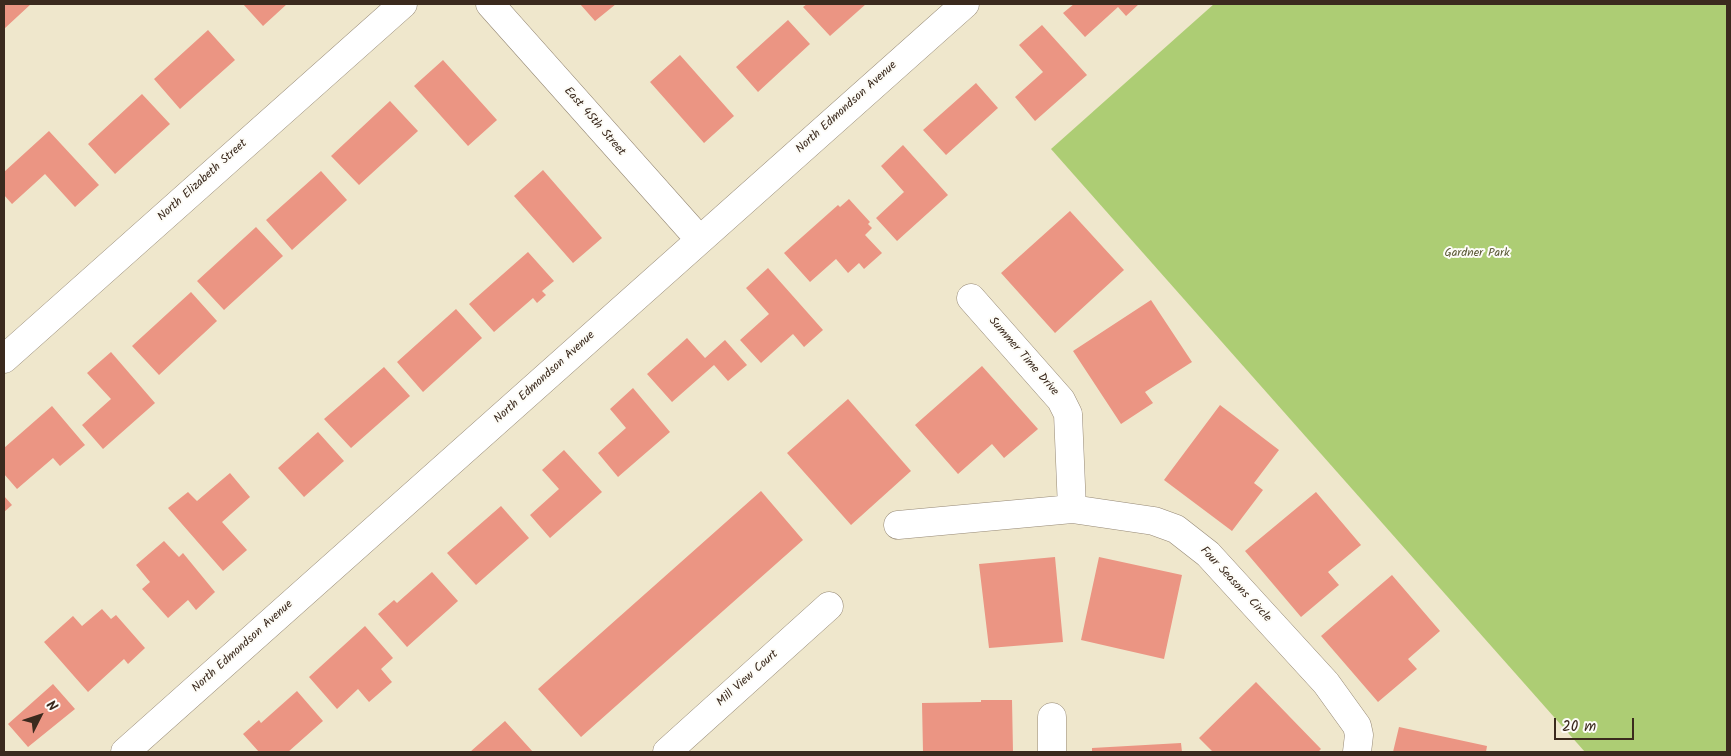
<!DOCTYPE html>
<html>
<head>
<meta charset="utf-8">
<style>
	body { margin:0 }
	#map { position:relative; width:1731px; height:756px; overflow:hidden; background:#efe7cc; font-family:Kalam,sans-serif }
	canvas { display:block }
	.frame { position:absolute; inset:0; border:5px solid #3b2a1e; pointer-events:none }
	.north { position:absolute; left:15px; top:691px; width:50px; height:50px; -webkit-text-stroke:4px #fdfcf7; paint-order:stroke; rotate:49deg; font-size:14px; font-weight:700; line-height:20px; text-align:center; color:#3b2a1e }
	.north::after { content:''; display:block; margin:auto; width:18px; height:22px; background:#3b2a1e; clip-path:polygon(50% 0,100% 100%,50% 72%,0 100%) }
	.scale { position:absolute; left:1554px; top:718px; width:80px; height:22px; box-sizing:border-box; border:2px solid #3b2a1e; border-top:0; padding-left:6px; font-size:15px; line-height:18px; white-space:nowrap; color:#3b2a1e; -webkit-text-stroke:4px #fdfcf7; paint-order:stroke }
</style>
</head>
<body>
<div id="map">
<canvas width="1731" height="756"></canvas>
<div class="frame"></div>
<div class="north">N</div>
<div class="scale">20 m</div>
</div>
<script>
const c = document.querySelector('canvas').getContext('2d');
c.lineJoin = 'round';
function paint(path, color) {
  c.fillStyle = color;
  c.fill(path, 'evenodd');
}
function toPath(rows) {
  const path = new Path2D();
  for (const r of rows) {
    path.moveTo(r[0], r[1]);
    for (let i = 2; i < r.length; i += 2) path.lineTo(r[i], r[i + 1]);
  }
  return path;
}
function stroke(path, color, width, dash) {
  c.strokeStyle = color;
  c.lineWidth = width;
  c.lineCap = dash ? 'butt' : 'round';
  c.setLineDash(dash || []);
  c.stroke(path);
}
function write(font, color, halo, rows, align = 'center') {
  c.font = font + ' Kalam,sans-serif';
  c.lineWidth = 4;
  c.setLineDash([]);
  c.textBaseline = 'middle';
  c.strokeStyle = halo;
  c.fillStyle = color;
  for (const [text, x, y, turn = 0] of rows) {
    c.save();
    c.translate(x, y);
    c.rotate((+turn || 0) * Math.PI / 180);
    c.textAlign = isNaN(turn) ? turn : align;
    if (halo) c.strokeText(text, 0, 0);
    c.fillText(text, 0, 0);
    c.restore();
  }
}
paint(toPath([
	[1214,4,1727,4,1727,752,1585,752,1051,149]
]), '#adcd74');
paint(toPath([
	[4,4,31,4,4,29],
	[243,4,287,4,263,26],
	[580,4,616,4,595,21],
	[807,4,866,4,830,36,803,7],
	[1074,4,1139,4,1126,16,1118,7,1085,37,1063,13],
	[788,20,810,44,758,92,736,67],
	[1042,25,1087,75,1035,121,1015,97,1043,72,1019,45],
	[208,30,235,60,180,109,154,79],
	[680,55,734,116,704,143,650,82],
	[443,60,497,120,468,146,414,86],
	[976,83,998,108,946,155,923,130],
	[142,94,170,124,115,174,88,144],
	[390,101,418,131,359,185,331,156],
	[49,131,99,185,75,207,45,174,12,204,4,195,4,172],
	[903,145,948,195,897,241,876,218,904,192,881,166],
	[543,170,602,238,573,263,514,196],
	[321,171,347,200,292,250,266,220],
	[849,199,870,222,868,224,872,228,865,235,882,253,864,269,859,263,848,273,836,259,810,282,784,253,838,205,840,207],
	[1070,211,1124,270,1055,333,1001,273],
	[256,227,283,256,224,310,197,281],
	[528,252,554,281,542,291,546,295,537,303,533,298,494,332,469,304],
	[768,268,823,330,804,347,793,334,761,363,740,340,769,314,746,288],
	[191,292,217,321,159,375,132,346],
	[1151,300,1192,362,1145,392,1153,403,1121,424,1073,351],
	[456,309,482,338,423,392,397,362],
	[687,338,705,358,725,340,747,365,728,381,714,365,672,402,647,374],
	[111,352,155,403,103,449,82,425,111,399,87,373],
	[982,366,1038,429,1004,458,992,444,958,474,915,425],
	[384,367,410,396,351,448,324,419],
	[633,388,670,432,618,477,598,453,626,428,610,409],
	[848,399,911,471,851,525,787,453],
	[1220,405,1279,450,1254,483,1263,490,1232,531,1164,480],
	[52,406,85,445,60,466,53,458,17,489,4,474,4,448],
	[318,432,344,461,304,497,278,468],
	[564,450,602,492,550,538,530,515,559,489,542,470],
	[230,473,250,497,222,522,247,550,223,571,168,508,188,492,197,501],
	[761,491,803,540,581,737,538,689],
	[1316,492,1361,545,1328,572,1339,585,1301,617,1245,551],
	[4,496,12,505,4,512],
	[501,506,529,538,476,585,447,553],
	[164,541,179,557,183,553,215,592,196,610,188,600,168,618,142,589,150,582,136,565],
	[1055,557,1063,642,989,648,979,564],
	[1099,557,1182,575,1164,659,1081,640],
	[432,572,458,601,407,647,378,614,394,600,397,603],
	[1392,575,1440,631,1408,659,1417,669,1378,702,1321,636],
	[102,609,111,619,116,615,145,648,128,664,124,659,88,692,44,642,73,616,82,626],
	[365,626,393,658,381,669,392,682,369,702,358,689,337,709,309,677],
	[1256,682,1321,749,1318,752,1213,752,1199,738],
	[53,684,75,709,28,747,8,724],
	[297,691,323,721,288,752,259,752,243,734,259,720,261,723],
	[981,700,1012,700,1013,752,923,752,922,703,981,702],
	[505,721,533,752,470,752],
	[1399,727,1487,746,1486,752,1393,752],
	[1181,743,1182,752,1092,752,1092,748]
]), '#eb9583');
const street = toPath([
	[490,4,700,240],
	[971,298,1061,400,1068,414,1072,509],
	[4,359,403,4],
	[898,525,1072,509,1154,521,1176,529,1208,554,1326,683,1357,726,1359,735,1357,752],
	[1052,717,1052,752],
	[125,752,965,4],
	[667,752,829,606]
]);
stroke(street, '#958875', 29);
stroke(street, '#fff', 28);
write('12px', '#3b2a1e', '#fdfcf7', [
	["North Edmondson Avenue",847,108,-42],
	["East 45th Street",594,122,49],
	["North Elizabeth Street",203,181,-42],
	["Summer Time Drive",1023,357,49],
	["North Edmondson Avenue",545,378,-42],
	["Four Seasons Circle",1235,585,47],
	["North Edmondson Avenue",243,647,-42],
	["Mill View Court",748,679,-42]
]);
write('12px', '#5d5b38', '#fdfcf7', [
	["Gardner Park",1477,254]
]);
</script>
</body>
</html>
